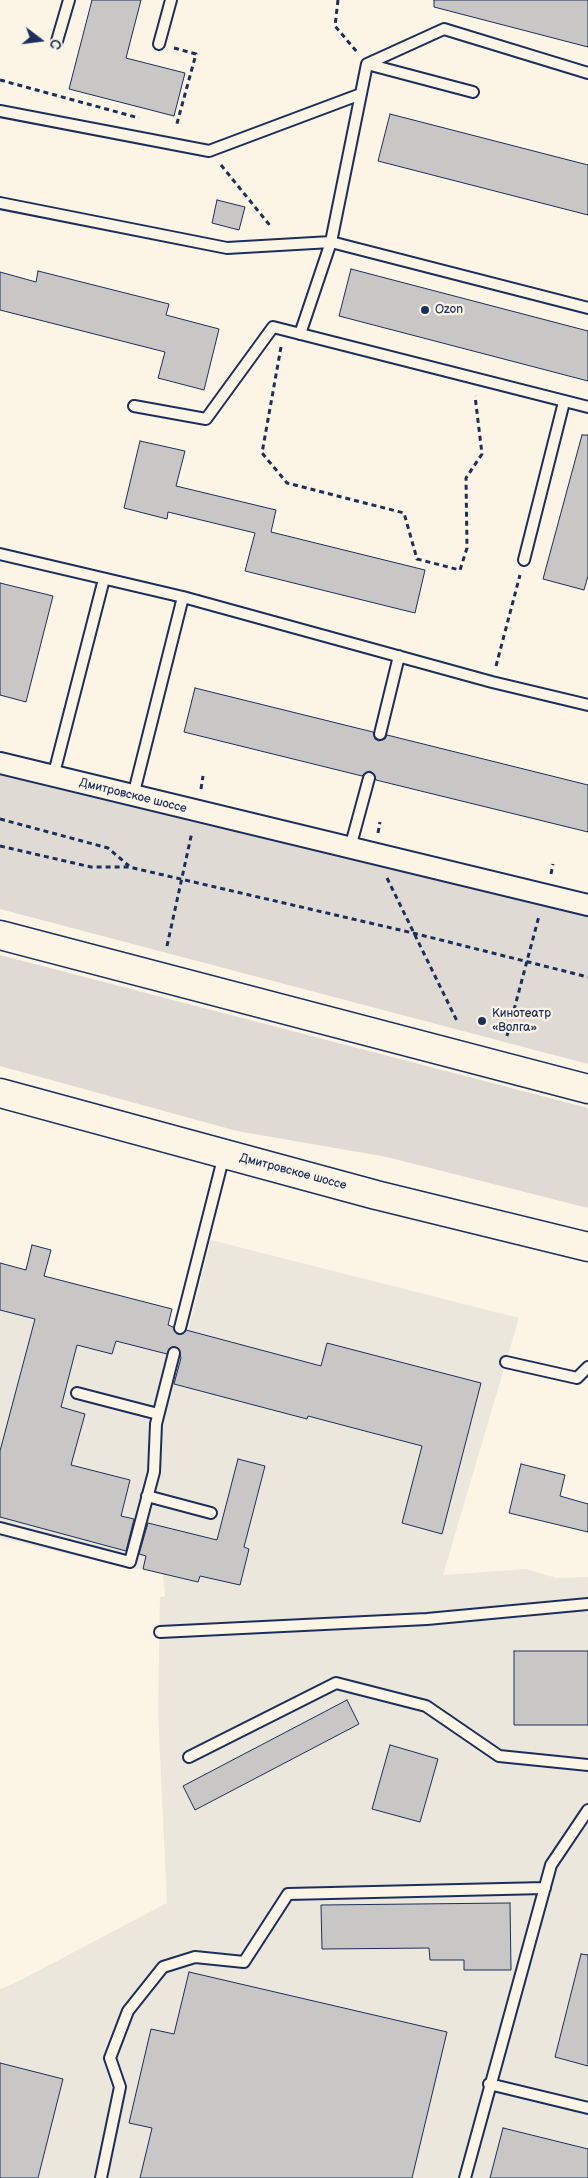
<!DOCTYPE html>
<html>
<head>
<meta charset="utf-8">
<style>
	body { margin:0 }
	#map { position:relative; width:588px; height:2178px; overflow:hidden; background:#fcf5e5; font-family:"Balsamiq Sans",sans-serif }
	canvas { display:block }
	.north { position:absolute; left:15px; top:15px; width:50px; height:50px; -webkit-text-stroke:4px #fcf5e5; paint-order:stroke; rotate:105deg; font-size:14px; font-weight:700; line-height:20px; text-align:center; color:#1b2f5e }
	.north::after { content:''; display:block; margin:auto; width:18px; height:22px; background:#1b2f5e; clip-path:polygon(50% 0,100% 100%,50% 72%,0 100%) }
</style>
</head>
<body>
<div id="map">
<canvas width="588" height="2178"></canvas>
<div class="north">С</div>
</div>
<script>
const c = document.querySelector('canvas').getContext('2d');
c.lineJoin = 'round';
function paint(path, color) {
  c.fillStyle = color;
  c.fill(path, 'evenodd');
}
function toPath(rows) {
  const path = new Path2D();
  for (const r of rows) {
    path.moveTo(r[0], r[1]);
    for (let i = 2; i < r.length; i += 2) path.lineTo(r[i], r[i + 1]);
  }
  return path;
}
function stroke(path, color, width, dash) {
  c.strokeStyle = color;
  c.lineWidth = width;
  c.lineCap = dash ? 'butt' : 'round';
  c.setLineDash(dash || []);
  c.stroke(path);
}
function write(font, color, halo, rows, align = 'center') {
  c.font = font + ' "Balsamiq Sans",sans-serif';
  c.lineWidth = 4.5;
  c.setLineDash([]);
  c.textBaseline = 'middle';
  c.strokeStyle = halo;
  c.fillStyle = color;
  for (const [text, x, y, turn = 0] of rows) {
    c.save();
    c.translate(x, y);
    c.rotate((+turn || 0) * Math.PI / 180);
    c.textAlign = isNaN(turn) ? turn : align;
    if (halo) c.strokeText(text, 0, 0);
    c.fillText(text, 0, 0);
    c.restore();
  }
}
paint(toPath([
	[211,1240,519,1318,443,1575,526,1569,556,1578,588,1577,588,2178,0,2178,0,1989,13,1984,167,1903,158,1713,160,1597,165,1596,163,1574,143,1569,133,1569,0,1538,0,1264,25,1270,32,1245,51,1250,45,1276,172,1309,168,1325,188,1331]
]), '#ece7dc');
paint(toPath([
	[0,773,588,915,588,1064,0,909],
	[0,955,588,1108,588,1208,387,1157,237,1131,0,1066]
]), '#dfdbd4');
const building = toPath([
	[92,0,141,0,126,58,185,73,174,116,69,89,92,0],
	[434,0,588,0,588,47,434,7,434,0],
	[390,114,588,165,588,215,378,161,390,114],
	[217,200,245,207,239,230,212,223,217,200],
	[351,269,588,331,588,381,339,316,351,269],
	[38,271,169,304,166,315,219,329,204,390,158,378,165,352,0,310,0,272,36,282,38,271],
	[582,435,588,435,588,576,584,590,543,579,582,435],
	[140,441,185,451,176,486,276,510,271,532,425,570,415,613,245,571,255,533,168,512,167,519,124,508,140,441],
	[0,583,53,596,26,702,0,695,0,583],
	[195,688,373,732,375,739,379,741,385,739,387,735,588,785,588,832,376,780,374,774,370,771,365,773,362,776,184,732,195,688],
	[32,1245,51,1250,44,1276,172,1309,168,1325,173,1327,174,1330,178,1334,182,1334,186,1330,321,1366,327,1343,481,1383,442,1534,402,1523,422,1446,308,1416,307,1419,174,1384,181,1358,178,1348,172,1347,167,1354,116,1341,112,1354,77,1345,61,1407,85,1414,71,1465,130,1480,121,1516,134,1519,126,1551,0,1517,0,1451,35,1319,0,1310,0,1263,26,1270,32,1245],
	[238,1459,265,1466,244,1547,249,1549,240,1585,200,1576,198,1582,143,1569,146,1556,139,1554,148,1523,217,1540,238,1459],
	[521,1464,565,1475,560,1496,588,1504,588,1532,509,1513,521,1464],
	[514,1651,588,1651,588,1725,514,1725,514,1651],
	[347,1700,359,1724,195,1810,183,1786,347,1700],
	[390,1745,438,1759,420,1822,372,1809,390,1745],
	[510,1903,511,1970,464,1970,464,1960,430,1960,429,1948,322,1949,321,1905,510,1903],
	[581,1954,588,1955,588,2066,555,2057,581,1954],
	[189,1972,447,2032,412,2178,140,2178,152,2128,129,2123,151,2029,174,2034,189,1972],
	[0,2063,63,2079,38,2178,0,2178,0,2063],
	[503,2128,588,2149,588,2178,490,2178,503,2128]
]);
paint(building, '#c8c7c6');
stroke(building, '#1b2f5e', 1);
const service = toPath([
	[57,41,69,0],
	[159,44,171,0],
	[473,92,367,64,444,29,588,73],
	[0,111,209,151,361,94],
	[0,203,227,248,331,242,588,308],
	[300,334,331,242,367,64],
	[134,406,206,419,273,327,588,407],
	[0,554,183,597,492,682,588,705],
	[524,560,564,402],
	[380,734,399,656],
	[53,777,104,579],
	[133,796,183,597],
	[350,848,369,778],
	[180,1328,224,1155],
	[506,1362,577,1378,588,1367],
	[77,1393,158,1414],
	[147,1496,211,1513],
	[0,1528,130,1562,154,1472,156,1424,174,1353],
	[160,1632,427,1619,588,1604],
	[189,1757,336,1683,426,1706,499,1756,588,1765],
	[489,2084,588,2108],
	[101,2178,120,2087,110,2058,128,2011,163,1967,195,1957,244,1962,288,1894,545,1888],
	[465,2178,551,1865,588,1810]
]);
const minor = toPath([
	[0,763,588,905]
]);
const primary = toPath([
	[0,935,588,1089],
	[0,1093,376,1195,588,1247]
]);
stroke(service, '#1b2f5e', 14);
stroke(minor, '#1b2f5e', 24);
stroke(primary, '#1b2f5e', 31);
stroke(toPath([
	[338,0,335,26,357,52],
	[174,48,196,54,176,127],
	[0,80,139,118],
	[221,165,272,228],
	[281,347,262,453,287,483,404,513,417,559,460,570,467,548,466,478,482,454,475,396],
	[496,666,520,575],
	[201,789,203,776],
	[0,819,108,848,129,866],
	[378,833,380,822],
	[0,846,91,867,129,867,413,933,588,977],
	[551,874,553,864],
	[387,878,457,1021],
	[167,946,192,832],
	[507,1036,539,916]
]), '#1b2f5e', 3, [5, 4]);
stroke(service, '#fcf5e5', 10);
stroke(minor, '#fcf5e5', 20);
stroke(primary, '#fcf5e5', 28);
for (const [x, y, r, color] of [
	[425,310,5,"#1b2f5e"],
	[482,1021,5,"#1b2f5e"]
]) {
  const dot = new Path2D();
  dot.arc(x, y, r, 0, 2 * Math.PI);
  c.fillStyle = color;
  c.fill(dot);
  stroke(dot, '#fcf5e5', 2);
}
write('12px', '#1b2f5e', '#fcf5e5', [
	["Ozon",435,310],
	["Кинотеатр",492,1014],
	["«Волга»",492,1028]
], 'left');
write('12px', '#1b2f5e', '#fcf5e5', [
	["Дмитровское шоссе",133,796,14],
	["Дмитровское шоссе",293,1172,15]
]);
</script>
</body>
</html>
